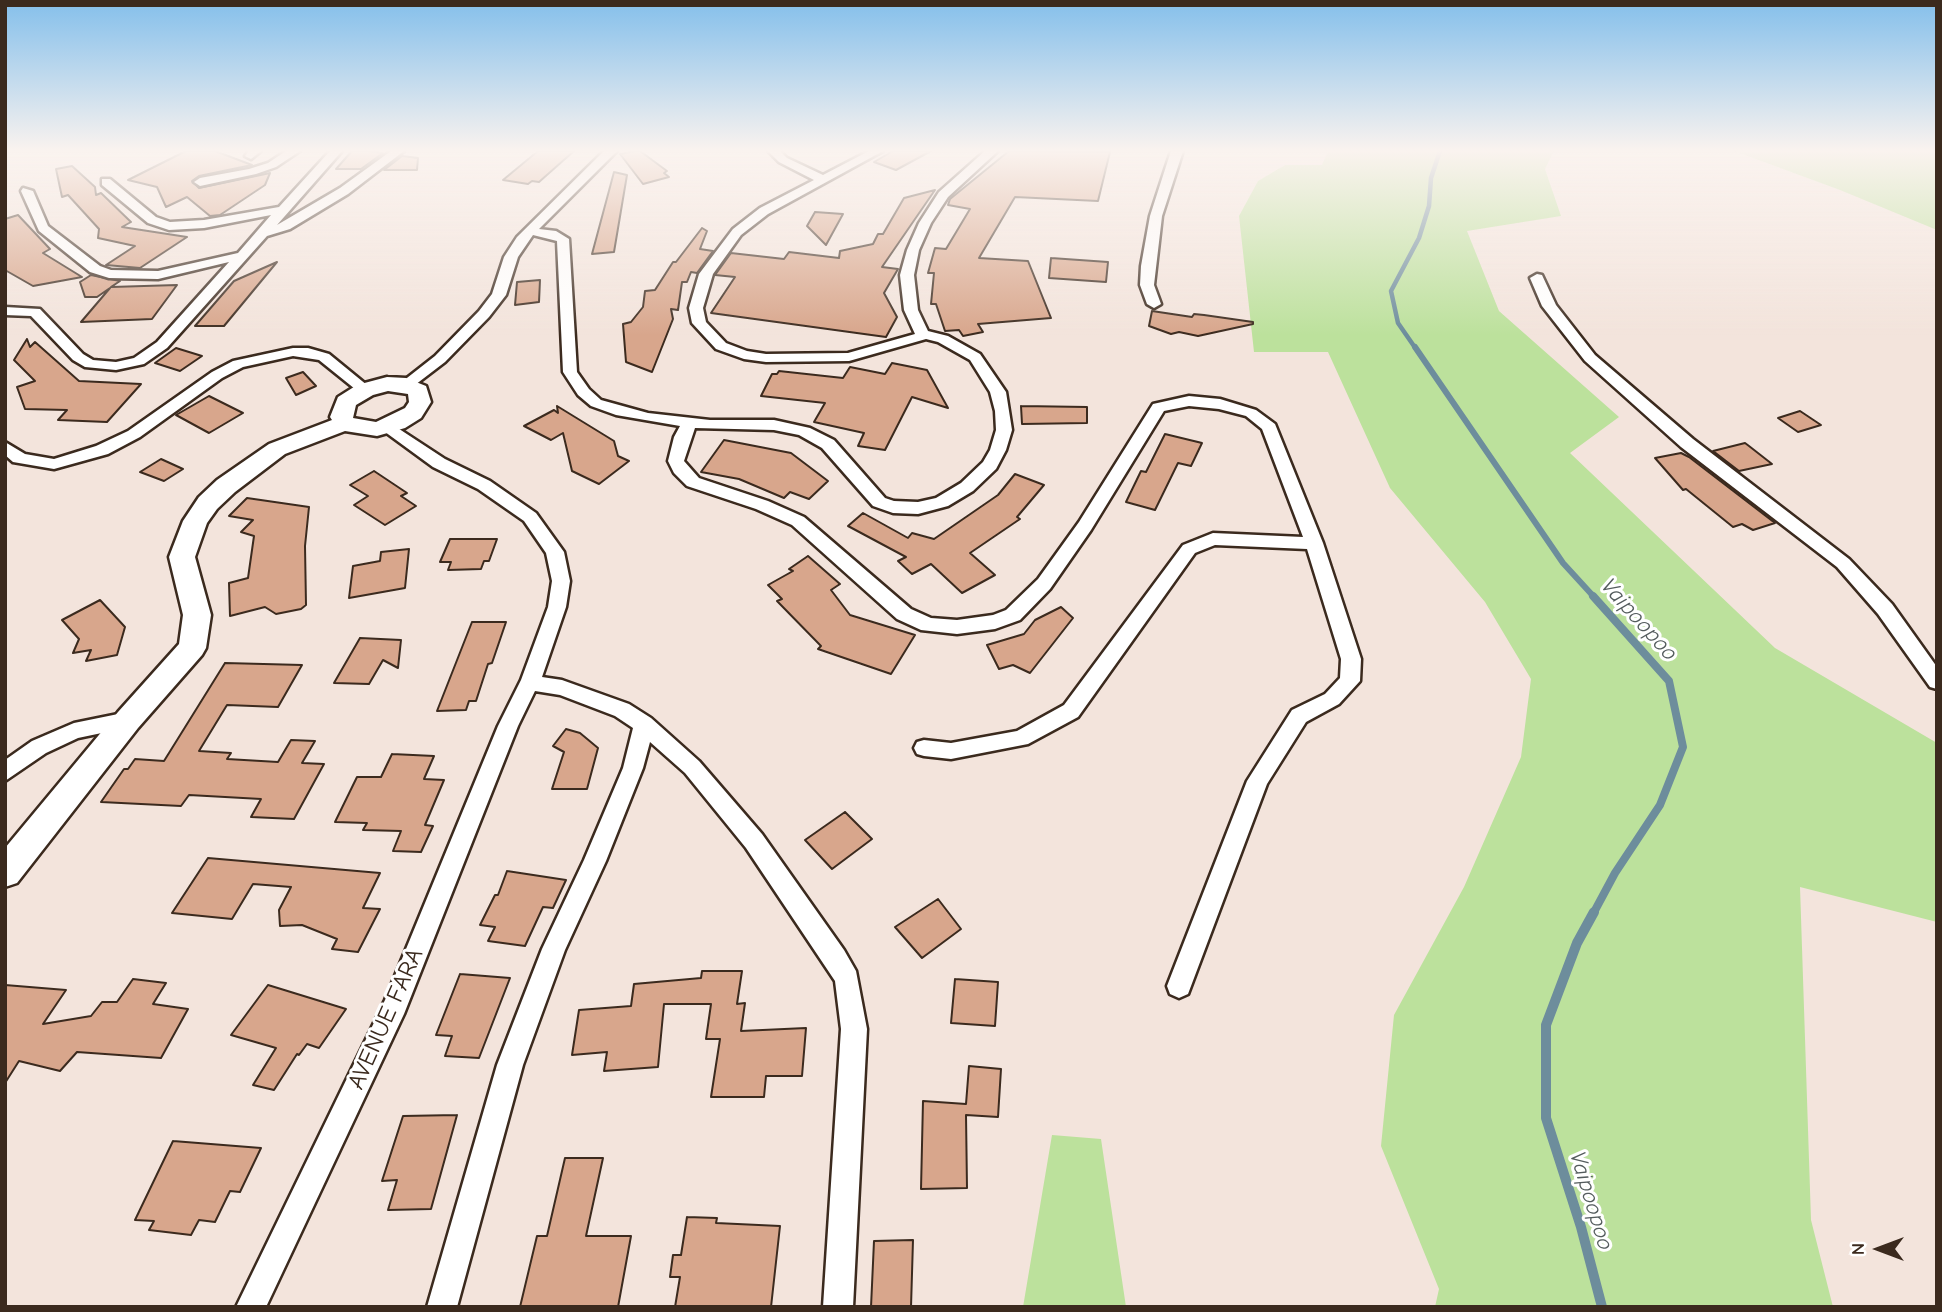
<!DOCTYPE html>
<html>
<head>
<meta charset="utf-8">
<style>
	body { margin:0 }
	#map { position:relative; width:1942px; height:1312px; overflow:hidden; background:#f3e4dc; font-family:"Comic Neue",sans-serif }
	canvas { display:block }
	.frame { position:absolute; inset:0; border:7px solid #3b2a1e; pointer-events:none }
	.north { position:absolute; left:1844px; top:1214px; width:70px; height:70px; -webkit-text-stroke:5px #fff; paint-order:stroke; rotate:270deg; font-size:19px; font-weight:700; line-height:28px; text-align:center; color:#3b2a1e }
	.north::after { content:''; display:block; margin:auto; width:24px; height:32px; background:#3b2a1e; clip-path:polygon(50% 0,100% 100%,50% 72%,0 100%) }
</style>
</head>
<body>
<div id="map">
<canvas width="1942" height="1312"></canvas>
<div class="frame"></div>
<div class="north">N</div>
</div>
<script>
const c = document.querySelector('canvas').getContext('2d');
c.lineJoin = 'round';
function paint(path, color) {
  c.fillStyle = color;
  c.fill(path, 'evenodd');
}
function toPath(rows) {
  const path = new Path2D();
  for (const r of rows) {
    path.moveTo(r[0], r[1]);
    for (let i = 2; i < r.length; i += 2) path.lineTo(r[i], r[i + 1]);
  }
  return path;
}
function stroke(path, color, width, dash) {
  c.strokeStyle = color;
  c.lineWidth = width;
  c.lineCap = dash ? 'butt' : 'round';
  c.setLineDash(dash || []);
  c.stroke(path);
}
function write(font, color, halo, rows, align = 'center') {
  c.font = font + ' "Comic Neue",sans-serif';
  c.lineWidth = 6;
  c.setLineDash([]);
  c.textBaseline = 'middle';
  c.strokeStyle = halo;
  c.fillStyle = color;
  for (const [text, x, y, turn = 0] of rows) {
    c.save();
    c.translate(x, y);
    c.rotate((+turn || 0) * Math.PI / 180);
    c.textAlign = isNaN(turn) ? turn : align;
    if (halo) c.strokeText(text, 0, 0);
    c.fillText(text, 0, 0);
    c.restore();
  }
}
paint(toPath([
	[1328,151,1554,151,1545,169,1561,216,1467,231,1499,311,1619,417,1570,453,1775,648,1937,743,1937,922,1800,887,1811,1220,1833,1307,1435,1307,1439,1289,1381,1146,1394,1015,1464,887,1521,757,1531,679,1485,602,1390,488,1328,352,1254,352,1239,216,1258,181,1285,165,1322,165],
	[1734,151,1937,151,1937,230,1840,190],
	[1052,1135,1101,1139,1126,1307,1023,1307]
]), '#bce19c');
stroke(toPath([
	[1416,349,1398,323,1391,291,1419,238,1429,206,1431,178,1440,151]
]), '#6d8d9c', 4.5);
stroke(toPath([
	[1415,347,1563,563,1595,598]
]), '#6d8d9c', 6);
stroke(toPath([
	[1593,914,1615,873,1660,805,1683,747,1669,681,1593,596]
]), '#6d8d9c', 8);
stroke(toPath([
	[1594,912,1577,943,1546,1025,1546,1118,1581,1227,1602,1307]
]), '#6d8d9c', 10);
const building = toPath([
	[186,151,215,151,252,165,199,176,192,181,199,188,270,173,265,185,220,215,210,216,187,197,166,207,157,187,128,180,186,151],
	[352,151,368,151,383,153,361,169,336,169,352,151],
	[538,151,574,151,539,182,532,181,528,184,503,180,538,151],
	[636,151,640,151,667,171,664,173,669,177,643,184,620,154,636,151],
	[893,151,931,151,896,170,874,162,893,151],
	[1009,151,1110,152,1098,201,1015,197,979,258,1028,261,1051,318,978,324,983,332,963,336,959,330,945,331,936,304,931,304,934,273,928,273,935,248,946,249,970,209,948,205,950,199,1009,151],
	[402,156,418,158,417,170,384,170,402,156],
	[72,166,95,187,96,195,101,193,131,222,122,227,187,237,140,268,106,265,135,246,98,238,99,229,68,195,62,197,56,169,72,166],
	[614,172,627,175,614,252,592,254,614,172],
	[935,190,882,267,898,269,884,293,897,317,886,337,711,313,735,277,715,275,731,253,784,259,789,252,839,258,840,251,873,244,878,234,883,234,904,198,935,190],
	[815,212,843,214,826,245,807,226,815,212],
	[18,215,50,249,43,253,82,277,33,286,5,270,5,219,18,215],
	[702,228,707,231,700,249,713,251,697,273,691,272,687,282,682,282,678,310,671,309,673,319,652,372,626,362,623,324,631,322,643,307,645,291,655,290,673,262,676,262,702,228],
	[1051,258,1108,262,1106,282,1049,278,1051,258],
	[277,262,224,326,195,326,234,281,277,262],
	[91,275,120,281,111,287,177,285,152,319,81,322,110,288,97,297,85,297,80,282,91,275],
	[540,280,539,302,515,305,517,282,540,280],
	[1152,311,1192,317,1194,314,1204,315,1253,322,1253,324,1198,336,1179,332,1171,334,1149,326,1152,311],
	[27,339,30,347,35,342,79,381,141,384,107,422,58,420,67,410,25,409,17,387,35,381,14,360,27,339],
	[176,348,202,356,180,371,155,363,176,348],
	[892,363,927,370,948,408,912,397,885,450,858,446,864,433,814,422,825,403,761,396,772,374,777,374,779,371,843,378,850,367,885,374,892,363],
	[303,372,316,386,296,395,286,378,303,372],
	[209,396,243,413,209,433,176,415,209,396],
	[557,406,614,441,618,456,629,461,599,484,572,471,563,433,551,440,524,426,554,410,558,413,557,406],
	[1021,406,1087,407,1087,423,1022,424,1021,406],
	[1800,411,1821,425,1798,432,1778,418,1800,411],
	[1165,434,1202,443,1191,466,1178,463,1155,510,1126,502,1141,471,1146,472,1165,434],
	[724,440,791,453,828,481,809,499,790,492,784,498,739,479,701,472,724,440],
	[1745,443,1749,446,1772,464,1739,471,1713,451,1745,443],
	[1681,453,1689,457,1775,523,1753,530,1742,524,1733,527,1686,489,1683,490,1655,458,1681,453],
	[161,459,183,469,164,481,140,472,161,459],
	[374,471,407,493,401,496,416,506,385,525,354,505,368,496,350,485,374,471],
	[1015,474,1044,485,1017,517,1020,519,970,553,995,575,962,593,931,564,912,574,898,561,906,557,848,526,863,513,908,538,912,533,934,539,998,495,1015,474],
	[247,498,309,507,305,546,306,605,301,609,276,614,265,607,230,616,229,583,248,578,254,536,241,532,253,520,229,516,247,498],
	[450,539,497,539,489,561,484,561,481,569,448,570,451,562,440,562,450,539],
	[409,549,405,588,349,598,353,566,380,561,381,552,409,549],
	[808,556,840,584,831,590,850,615,915,635,891,674,818,649,821,646,777,601,782,599,768,585,793,571,789,569,808,556],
	[100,600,125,627,117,655,86,661,91,650,73,653,79,639,62,620,100,600],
	[1061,607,1073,618,1030,673,1013,665,999,669,987,645,1024,634,1035,620,1061,607],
	[472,622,506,622,492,663,488,664,476,701,469,701,466,710,437,711,472,622],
	[360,638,401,640,398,668,383,660,369,684,334,683,360,638],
	[225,663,302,665,278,707,227,705,199,751,231,753,227,759,278,762,291,740,315,741,302,763,324,764,294,819,251,817,261,799,189,795,181,806,101,802,124,769,128,769,135,759,164,761,225,663],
	[566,729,580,733,598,748,587,789,552,789,564,752,553,746,566,729],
	[392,754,434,756,424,779,444,780,425,825,433,826,421,852,393,851,401,831,363,830,367,823,335,822,357,777,381,777,392,754],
	[845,812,872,839,832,869,805,840,845,812],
	[208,858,380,873,363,908,380,909,358,952,332,949,337,939,302,925,280,926,279,910,291,887,253,884,232,919,172,913,208,858],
	[507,871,566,880,553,908,543,907,525,946,488,941,495,927,480,925,495,895,498,895,507,871],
	[938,899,961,929,922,958,895,927,938,899],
	[702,971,742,971,737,1004,745,1003,741,1031,806,1028,802,1076,766,1076,764,1097,711,1097,720,1039,706,1039,711,1004,664,1004,658,1067,604,1071,607,1052,572,1055,579,1010,631,1006,634,984,701,978,702,971],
	[460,974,510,978,479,1058,445,1056,452,1036,436,1035,460,974],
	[133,979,166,983,153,1004,188,1009,161,1058,77,1052,60,1071,19,1061,5,1083,5,985,66,990,43,1024,91,1016,102,1002,117,1002,133,979],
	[955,979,998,982,995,1026,951,1023,955,979],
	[268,985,346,1009,319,1048,307,1044,299,1055,297,1054,274,1090,253,1085,276,1048,231,1035,268,985],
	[969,1066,1001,1069,998,1117,966,1115,967,1188,921,1189,923,1101,966,1104,969,1066],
	[457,1115,431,1209,388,1210,397,1180,382,1181,403,1116,457,1115],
	[173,1141,261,1148,240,1192,230,1191,215,1222,199,1220,191,1235,149,1230,154,1221,135,1220,173,1141],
	[565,1158,603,1158,586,1236,631,1236,618,1307,520,1307,537,1236,547,1236,565,1158],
	[687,1217,717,1218,716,1223,780,1226,771,1307,675,1307,680,1277,670,1277,673,1255,681,1255,687,1217],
	[913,1240,911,1307,871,1307,874,1241,913,1240]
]);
paint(building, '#d8a68c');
stroke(building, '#3b2a1e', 2);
const minor = toPath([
	[249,151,261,151,251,159,245,156,249,151],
	[286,151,300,151,276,167,256,174,200,186,194,182,200,178,249,169,268,163,286,151],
	[330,151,342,151,277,225,340,188,391,151,404,151,348,194,290,229,267,236,167,348,144,364,116,370,85,367,73,360,31,316,5,315,5,307,40,309,83,354,93,360,116,362,134,358,157,342,229,262,158,279,109,278,90,272,39,231,21,191,23,188,33,191,48,226,100,266,111,270,158,271,238,253,271,215,204,228,169,230,148,223,102,185,102,179,110,179,156,217,170,222,204,220,279,207,330,151],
	[604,151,617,151,539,229,556,231,569,239,577,372,589,389,601,400,648,413,710,420,774,420,810,428,834,440,885,498,894,501,918,502,936,498,961,483,983,462,990,450,996,430,995,411,990,392,970,360,938,342,926,339,849,361,766,362,744,359,716,349,692,323,689,308,699,274,733,229,760,208,814,180,779,162,768,151,780,151,787,158,823,175,869,151,883,151,768,214,741,235,713,274,703,308,706,322,726,343,747,351,766,354,848,353,915,334,904,310,900,275,907,250,919,223,939,192,985,151,998,151,948,197,931,223,919,250,914,275,918,310,928,331,948,336,980,354,1006,392,1012,430,1006,450,996,469,973,491,948,506,918,514,893,513,873,506,822,448,799,435,774,430,695,428,684,461,699,478,768,501,804,517,911,609,931,618,957,620,993,615,1006,610,1038,579,1079,522,1153,404,1189,396,1220,399,1256,410,1275,424,1323,543,1361,659,1360,681,1339,704,1306,722,1267,784,1188,994,1179,998,1170,994,1167,986,1247,781,1292,710,1325,694,1340,678,1341,659,1307,549,1215,545,1195,553,1078,717,1028,744,951,759,924,756,917,754,914,748,917,742,924,740,951,743,1017,731,1064,705,1183,545,1213,533,1303,537,1262,429,1246,416,1219,409,1189,406,1164,411,1091,530,1050,589,1020,620,995,629,957,634,921,630,897,619,792,525,756,509,687,486,674,473,668,461,674,437,680,426,616,415,591,406,578,395,563,372,557,241,533,235,518,257,506,295,489,317,445,362,411,388,406,390,398,385,435,356,479,311,492,294,504,257,517,237,604,151],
	[1171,151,1183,151,1162,216,1154,285,1161,304,1154,308,1147,304,1140,285,1141,266,1150,216,1171,151],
	[1537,274,1542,275,1556,305,1595,355,1693,439,1849,559,1892,604,1937,667,1937,689,1930,687,1878,614,1837,567,1681,447,1585,361,1542,306,1530,278,1537,274],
	[293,348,308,348,329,354,373,390,370,393,360,393,319,360,293,356,243,367,222,378,140,437,108,454,54,469,13,462,5,455,5,442,25,454,54,459,96,446,128,431,212,372,233,361,293,348],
	[387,421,445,459,490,481,536,513,564,552,570,581,566,607,542,677,562,680,629,704,651,718,699,761,762,834,844,950,856,971,867,1029,853,1307,823,1307,841,1029,835,981,746,848,685,773,650,742,643,768,606,861,565,950,523,1065,457,1307,427,1307,497,1065,542,949,584,860,623,768,633,728,615,716,560,695,535,691,518,726,404,1014,266,1307,236,1307,385,1000,498,726,521,680,548,607,552,581,546,553,524,521,478,489,433,467,381,429,379,426,387,421],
	[128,712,135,714,138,720,135,726,78,738,46,753,5,781,5,760,32,741,74,723,128,712]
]);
const secondary = toPath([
	[387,377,406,378,426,386,431,402,421,418,405,428,377,436,345,431,285,454,235,492,217,509,207,523,195,557,211,615,206,648,202,655,138,728,17,883,5,887,5,848,118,712,179,644,183,615,169,557,183,521,199,497,217,480,269,444,332,420,330,417,338,397,357,385,387,377],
	[388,391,408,394,409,402,405,408,376,422,353,418,356,405,373,395,388,391]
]);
stroke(minor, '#3b2a1e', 5);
stroke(secondary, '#3b2a1e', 5);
paint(minor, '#fff');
paint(secondary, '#fff');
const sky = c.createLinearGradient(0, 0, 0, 335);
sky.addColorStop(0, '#84bfeb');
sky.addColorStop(0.45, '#faf3ef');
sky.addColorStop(1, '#faf3ef00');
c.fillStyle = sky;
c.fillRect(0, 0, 1942, 335);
write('italic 23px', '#545c5d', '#fff', [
	["Vaipoopoo",1639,620,48],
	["Vaipoopoo",1591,1201,73]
]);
write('24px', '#3b2a1e', '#fff', [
	["AVENUE FARA",386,1019,-66]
]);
</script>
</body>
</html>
